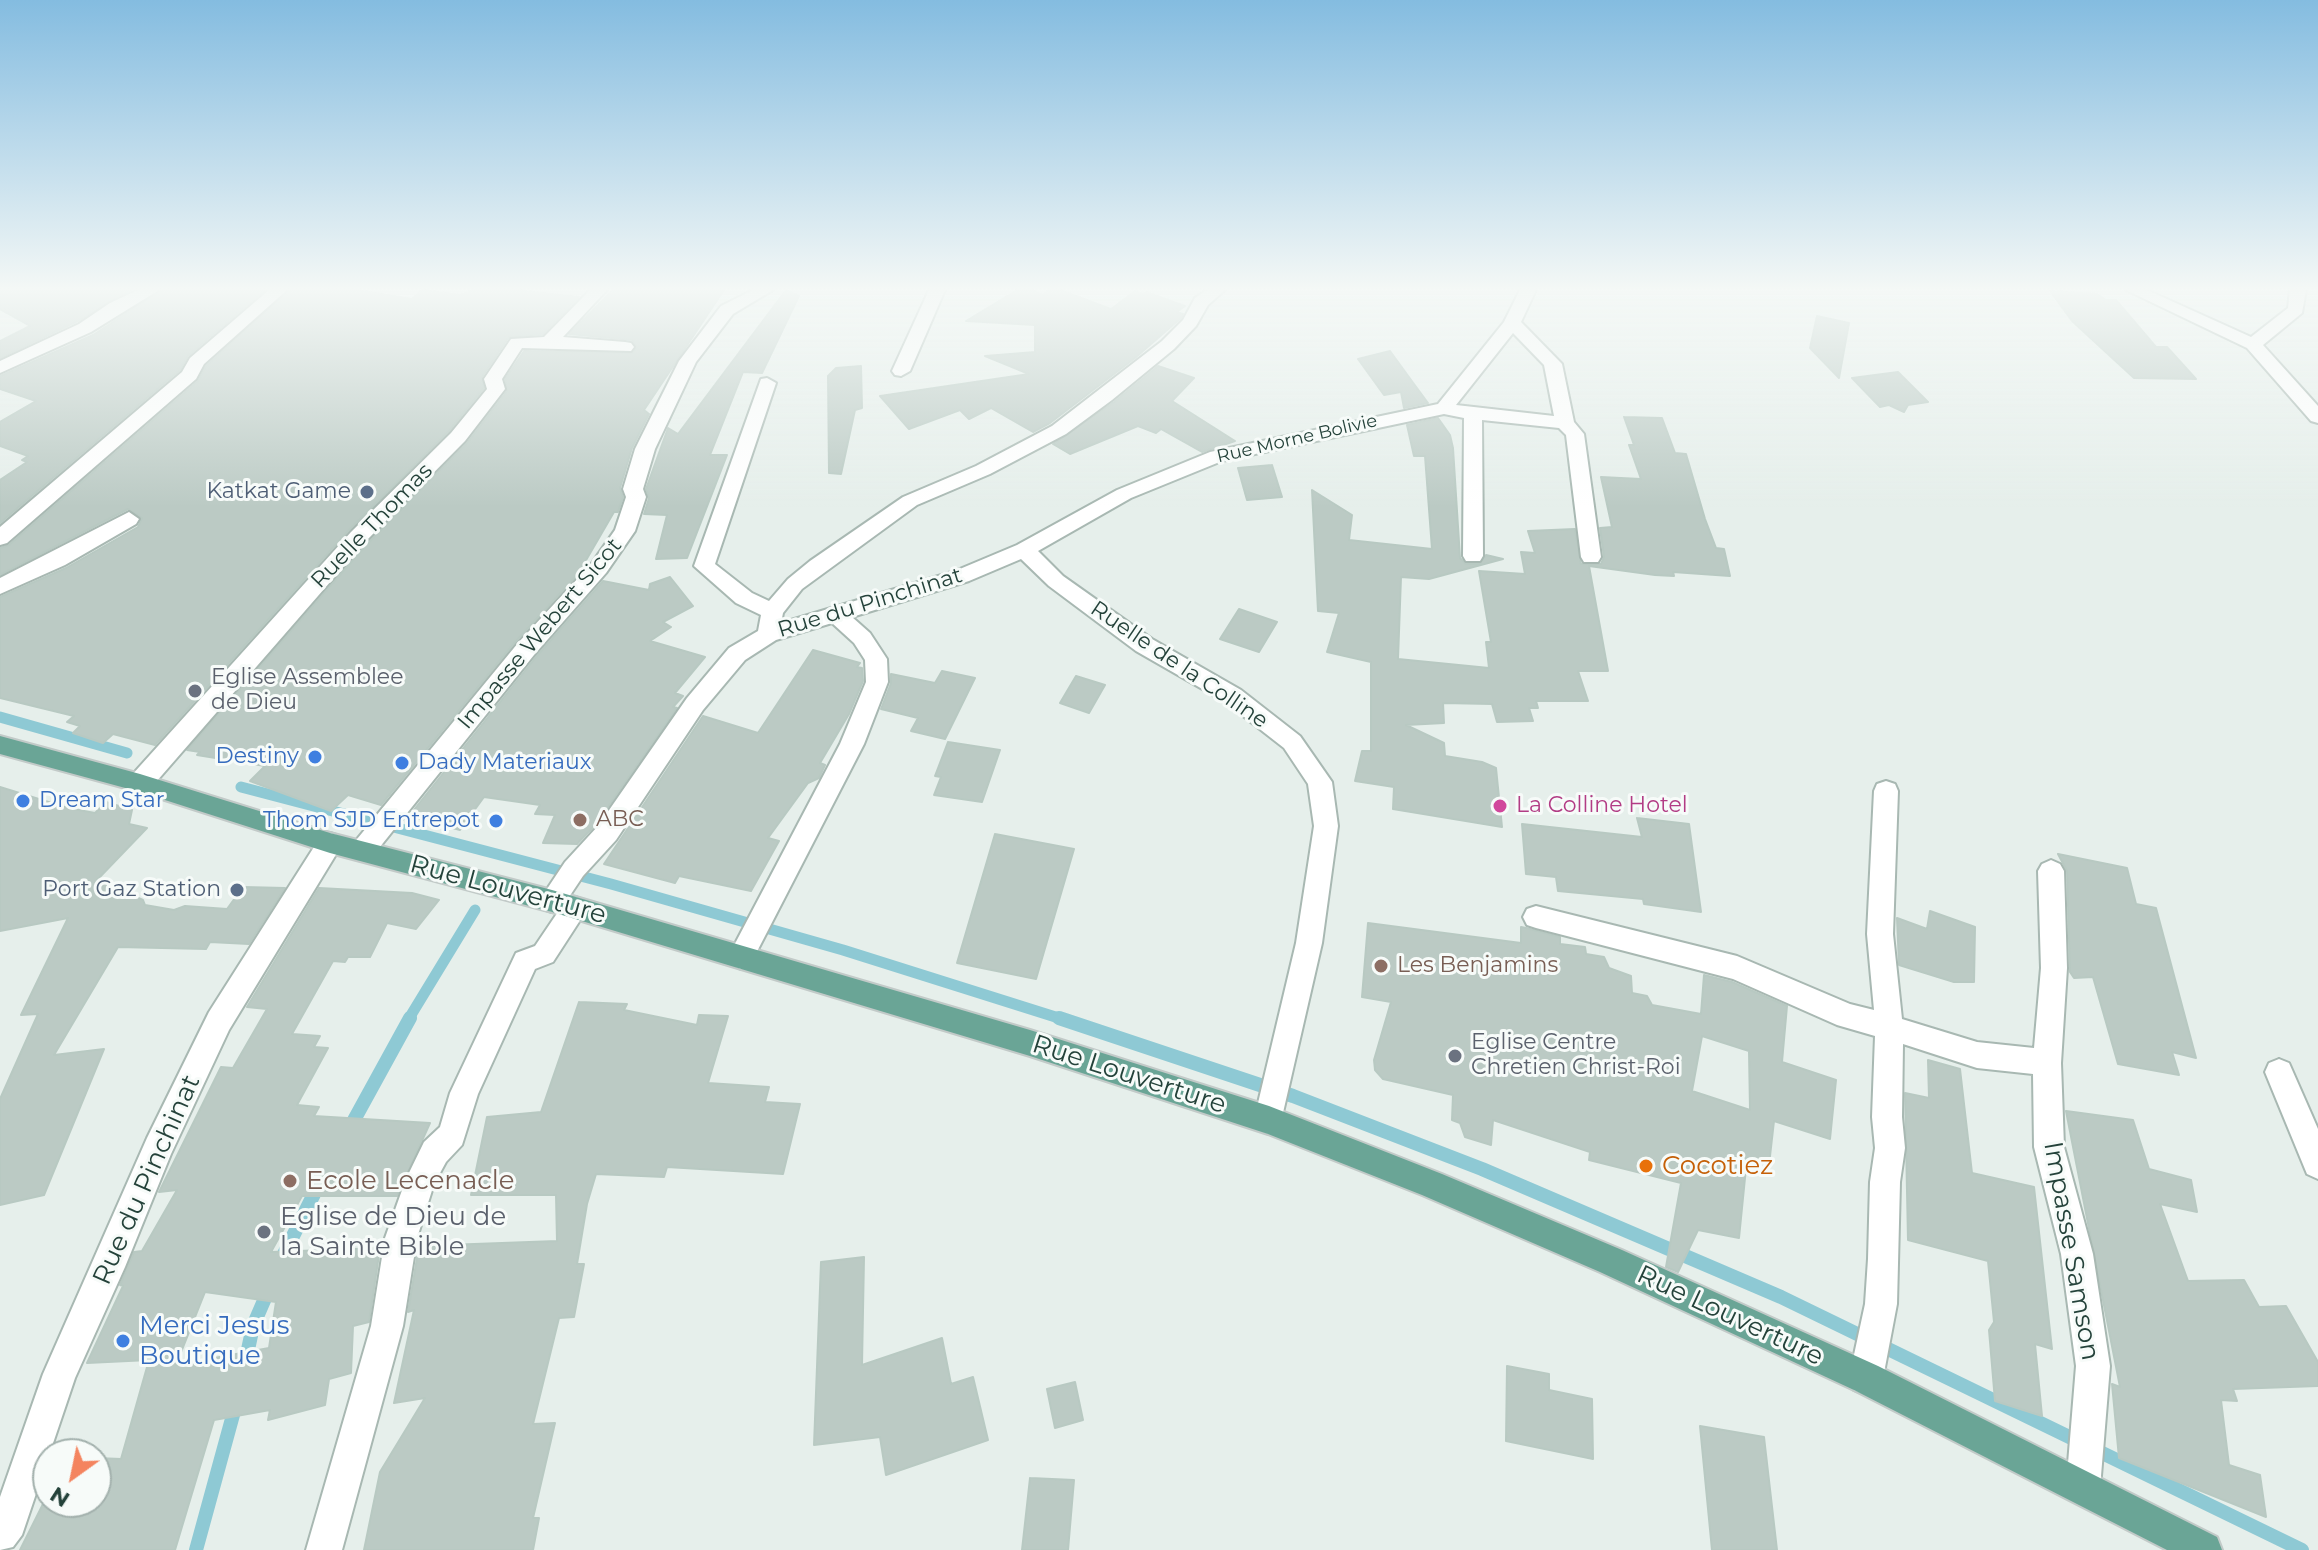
<!DOCTYPE html>
<html>
<head>
<meta charset="utf-8">
<style>
	body { margin:0 }
	#map { position:relative; width:2318px; height:1550px; overflow:hidden; background:#e6efeb; font-family:Montserrat,sans-serif }
	canvas { display:block }
	.north { position:absolute; left:32px; top:1438px; width:80px; height:80px; box-sizing:border-box; background:#f7fbf9; border:2px solid #a3b1ad; border-radius:50%; rotate:213deg; font-size:22px; font-weight:700; line-height:32px; text-align:center; color:#24423a }
	.north::after { content:''; display:block; margin:auto; width:28px; height:36px; background:#f4845f; clip-path:polygon(50% 0,100% 100%,50% 72%,0 100%) }
</style>
</head>
<body>
<div id="map">
<canvas width="2318" height="1550"></canvas>
<div class="north">N</div>
</div>
<script>
const c = document.querySelector('canvas').getContext('2d');
c.lineJoin = 'round';
function toPath(rows) {
  const path = new Path2D();
  for (const r of rows) {
    path.moveTo(r[0], r[1]);
    for (let i = 2; i < r.length; i += 2) path.lineTo(r[i], r[i + 1]);
  }
  return path;
}
function stroke(path, color, width, dash) {
  c.strokeStyle = color;
  c.lineWidth = width;
  c.lineCap = dash ? 'butt' : 'round';
  c.setLineDash(dash || []);
  c.stroke(path);
}
function paint(path, color) {
  c.fillStyle = color;
  c.fill(path, 'evenodd');
}
function write(font, color, halo, rows, align = 'center') {
  c.font = font + ' Montserrat,sans-serif';
  c.lineWidth = 6;
  c.setLineDash([]);
  c.textBaseline = 'middle';
  c.strokeStyle = halo;
  c.fillStyle = color;
  for (const [text, x, y, turn = 0] of rows) {
    c.save();
    c.translate(x, y);
    c.rotate((+turn || 0) * Math.PI / 180);
    c.textAlign = isNaN(turn) ? turn : align;
    if (halo) c.strokeText(text, 0, 0);
    c.fillText(text, 0, 0);
    c.restore();
  }
}
stroke(toPath([
	[0,717,127,753],
	[241,787,611,884,843,950,1065,1020],
	[408,1020,475,910]
]), '#8ec9d4', 11);
stroke(toPath([
	[1059,1018,1293,1096,1482,1169,1781,1297,2302,1550],
	[348,1131,410,1018],
	[280,1262,319,1184],
	[245,1364,253,1326,269,1289],
	[196,1550,236,1404]
]), '#8ec9d4', 14);
const building = toPath([
	[0,290,131,290,78,321,0,358,0,341,30,326,0,309,0,290],
	[162,290,265,290,188,356,180,370,0,523,0,480,27,462,22,460,28,456,0,446,0,422,36,401,0,389,0,376,93,335,162,290],
	[290,290,356,290,412,299,422,290,460,295,474,290,515,290,579,297,543,334,509,337,482,377,484,388,449,431,349,530,155,745,113,734,103,743,73,733,80,726,67,722,74,716,0,698,0,597,66,568,138,527,142,518,128,509,0,575,0,548,9,545,198,381,206,366,290,290],
	[613,290,724,290,644,410,649,414,632,448,620,488,623,497,618,512,614,512,578,574,516,641,381,805,348,795,331,811,250,781,265,766,197,755,200,752,187,750,367,544,467,443,507,391,505,379,524,351,633,353,637,347,632,340,569,334,613,290],
	[786,290,799,296,762,373,743,372,710,455,727,455,687,558,656,559,667,515,644,514,649,498,646,489,668,428,678,434,786,290],
	[1017,290,1032,290,1043,295,1049,290,1060,290,1111,309,1135,291,1143,294,1146,292,1185,306,1177,312,1183,314,1181,318,1135,358,1050,423,1033,432,991,408,969,419,960,410,909,429,880,396,1029,374,985,356,1035,352,1035,325,966,321,1017,290],
	[2050,291,2097,294,2106,300,2116,300,2156,347,2167,347,2196,379,2134,378,2072,321,2050,291],
	[1817,316,1849,323,1839,378,1810,348,1817,316],
	[1390,351,1414,384,1428,403,1404,408,1401,392,1384,395,1358,359,1390,351],
	[861,366,862,408,855,410,841,474,829,473,828,376,836,368,861,366],
	[1158,366,1194,378,1172,401,1235,441,1202,452,1161,429,1156,433,1138,426,1070,454,1053,444,1114,402,1158,366],
	[1898,372,1928,402,1908,405,1904,412,1889,405,1880,407,1852,378,1898,372],
	[1624,417,1662,418,1675,453,1686,454,1705,519,1716,548,1724,549,1730,576,1673,572,1674,576,1655,575,1589,566,1608,671,1578,671,1588,701,1536,701,1538,708,1529,708,1533,721,1497,722,1492,704,1443,703,1444,723,1406,725,1444,743,1445,756,1482,762,1496,768,1502,827,1393,809,1394,787,1355,781,1362,751,1371,751,1371,662,1327,652,1339,613,1318,611,1312,490,1352,515,1349,540,1432,549,1425,456,1414,456,1407,425,1438,418,1450,435,1453,448,1460,558,1466,564,1480,564,1486,555,1503,559,1429,579,1401,577,1398,659,1489,668,1486,642,1491,642,1479,571,1525,574,1521,552,1535,553,1528,531,1575,529,1581,564,1601,564,1604,557,1600,528,1612,527,1601,477,1641,479,1629,445,1634,445,1624,417],
	[1272,465,1282,497,1247,500,1238,468,1272,465],
	[670,577,693,606,663,622,671,627,650,641,705,657,675,693,683,696,673,707,677,708,596,824,577,844,543,843,555,815,535,814,540,805,484,797,460,830,409,816,536,657,603,581,649,590,650,584,670,577],
	[1239,609,1277,622,1259,652,1220,639,1239,609],
	[813,650,860,663,857,667,862,668,863,681,849,714,820,763,825,765,819,778,808,783,768,838,779,841,751,891,679,876,675,883,604,864,703,716,758,733,813,650],
	[942,671,975,678,945,739,911,731,918,718,881,709,891,683,891,674,935,683,942,671],
	[1076,676,1105,685,1089,713,1060,703,1076,676],
	[948,742,1000,750,982,802,934,795,941,777,935,776,948,742],
	[0,787,68,808,95,813,106,802,132,810,129,824,147,828,97,880,143,900,145,905,174,910,185,906,227,909,243,887,285,888,249,944,210,942,206,949,118,947,54,1055,104,1049,44,1195,0,1205,0,1099,38,1014,21,1015,68,918,0,931,0,787],
	[1637,818,1689,824,1701,912,1644,904,1643,899,1558,891,1556,877,1526,874,1522,824,1642,837,1637,818],
	[995,834,1074,849,1036,979,957,963,995,834],
	[2058,854,2127,868,2136,904,2156,908,2196,1058,2172,1052,2179,1075,2118,1064,2093,977,2074,978,2070,972,2067,871,2058,854],
	[319,888,412,893,439,900,416,929,387,923,370,957,348,957,345,962,333,961,292,1034,320,1036,314,1047,328,1048,297,1105,319,1107,314,1116,430,1123,397,1196,302,1196,271,1252,380,1248,369,1322,353,1326,351,1373,329,1379,325,1405,268,1420,270,1410,214,1420,175,1550,20,1550,48,1494,48,1502,96,1502,96,1458,121,1459,149,1360,87,1363,123,1286,120,1285,134,1252,142,1251,177,1190,159,1192,221,1067,233,1068,267,1009,247,1007,319,888],
	[205,1292,276,1302,269,1348,176,1365,205,1292],
	[1930,911,1975,927,1974,982,1954,982,1899,965,1897,918,1927,929,1930,911],
	[1368,923,1521,943,1521,927,1526,928,1560,937,1560,944,1585,947,1586,954,1604,957,1609,968,1631,976,1632,993,1647,996,1652,1005,1701,1014,1704,975,1732,982,1787,1006,1782,1062,1836,1080,1830,1139,1774,1121,1769,1165,1747,1158,1739,1238,1698,1230,1678,1272,1666,1267,1681,1183,1589,1160,1590,1152,1493,1120,1491,1145,1465,1137,1460,1123,1452,1120,1453,1095,1383,1079,1375,1070,1374,1060,1391,1002,1362,997,1368,923],
	[1702,1036,1749,1051,1750,1110,1692,1091,1702,1036],
	[579,1002,627,1004,624,1010,697,1025,699,1015,728,1016,708,1083,769,1087,765,1102,800,1104,783,1174,667,1167,664,1177,596,1174,587,1204,577,1264,584,1264,574,1317,559,1318,533,1424,555,1423,533,1518,539,1518,533,1550,364,1550,380,1472,425,1398,394,1403,414,1310,408,1312,419,1246,557,1241,556,1195,471,1195,487,1117,541,1112,579,1002],
	[1928,1060,1960,1069,1972,1173,2034,1187,2052,1349,2035,1344,2042,1416,1995,1401,1989,1330,1994,1322,1988,1261,1908,1240,1905,1093,1929,1098,1928,1060],
	[2066,1111,2133,1120,2149,1169,2191,1180,2197,1212,2160,1204,2188,1281,2244,1280,2259,1307,2286,1306,2318,1362,2318,1386,2233,1389,2237,1401,2221,1400,2229,1465,2260,1475,2266,1517,2119,1458,2112,1384,2120,1387,2066,1111],
	[864,1257,862,1365,942,1338,951,1384,973,1377,988,1440,886,1475,880,1437,814,1445,821,1262,864,1257],
	[1507,1366,1549,1374,1549,1390,1592,1399,1593,1459,1506,1441,1507,1366],
	[1075,1382,1083,1420,1055,1428,1047,1389,1075,1382],
	[1700,1426,1764,1437,1777,1550,1712,1550,1700,1426],
	[1030,1478,1074,1480,1068,1550,1022,1550,1030,1478]
]);
paint(building, '#bbcac4');
stroke(building, '#b8c9c2', 2);
const minor = toPath([
	[138,290,159,290,91,332,0,373,0,361,79,324,110,303,138,290],
	[269,290,287,290,204,364,196,379,7,543,0,545,0,527,182,372,190,358,269,290],
	[590,290,607,290,563,337,625,342,631,343,634,347,631,351,522,348,502,379,505,389,465,441,365,542,149,790,140,792,131,790,128,783,131,776,351,532,451,433,487,389,484,379,511,339,544,337,590,290],
	[753,290,773,290,733,314,696,362,655,449,643,489,646,497,635,531,606,573,534,655,371,858,362,861,353,858,349,851,353,844,518,643,592,563,615,530,626,497,623,489,635,449,679,361,721,306,753,290],
	[929,290,945,290,910,371,901,376,895,375,892,371,929,290],
	[1207,290,1225,290,1208,305,1196,326,1174,349,1112,400,1066,434,990,474,917,505,802,589,783,613,781,623,955,571,1017,545,1117,490,1210,452,1438,404,1504,322,1520,290,1536,290,1521,322,1562,364,1574,422,1584,434,1601,557,1598,562,1584,562,1581,557,1566,435,1559,428,1482,420,1483,556,1480,561,1466,561,1463,556,1464,418,1444,414,1222,461,1131,498,1038,551,1063,576,1152,639,1241,690,1300,736,1332,782,1338,826,1322,943,1279,1130,1269,1134,1259,1130,1254,1120,1296,943,1314,826,1308,784,1284,748,1225,702,1136,651,1049,586,1021,559,969,581,852,617,870,633,887,659,888,682,864,744,750,965,741,969,732,965,728,957,840,744,866,682,865,660,854,643,832,623,776,640,745,660,703,710,616,840,583,876,567,900,575,897,584,900,588,908,553,962,535,969,478,1094,462,1145,446,1162,434,1184,417,1238,403,1326,342,1550,306,1550,371,1326,385,1238,406,1179,424,1142,440,1127,450,1093,516,953,535,946,560,909,552,912,543,909,539,901,565,862,598,826,687,698,729,648,758,631,761,615,736,603,694,566,761,379,767,378,776,383,715,564,752,593,769,601,788,579,810,561,903,497,976,466,1052,426,1162,341,1183,320,1195,298,1207,290],
	[1513,333,1544,365,1554,416,1456,405,1513,333],
	[2126,290,2147,290,2251,337,2288,308,2290,290,2306,290,2302,313,2263,345,2318,406,2318,423,2311,421,2247,348,2126,290],
	[129,512,139,519,136,524,65,565,0,594,0,578,129,512],
	[1886,781,1895,784,1898,791,1893,934,1902,1019,1977,1042,2034,1048,2041,968,2038,871,2042,864,2051,860,2060,864,2064,871,2067,968,2061,1063,2064,1147,2093,1254,2110,1366,2100,1488,2095,1500,2083,1505,2071,1500,2066,1488,2076,1366,2061,1254,2034,1147,2033,1074,1977,1068,1903,1044,1902,1117,1905,1148,1900,1182,1897,1304,1883,1378,1878,1390,1866,1395,1854,1390,1849,1378,1865,1304,1868,1259,1870,1182,1875,1148,1872,1117,1875,1036,1837,1025,1733,979,1536,928,1527,925,1523,917,1527,909,1536,906,1737,956,1850,1004,1874,1010,1867,934,1874,791,1877,784,1886,781],
	[330,833,339,836,343,843,229,1030,171,1154,125,1267,75,1378,22,1535,13,1547,0,1550,0,1497,43,1374,147,1138,209,1012,321,836,330,833],
	[2279,1059,2289,1063,2318,1129,2318,1179,2307,1174,2265,1072,2269,1063,2279,1059]
]);
const major = toPath([
	[0,736,140,774,330,833,552,890,1030,1030,1269,1106,1442,1174,1622,1250,1878,1366,2217,1537,2222,1550,2167,1550,1854,1390,1600,1272,1422,1195,1268,1134,1030,1056,552,912,330,853,140,792,0,754,0,736]
]);
stroke(minor, '#a8b8b2', 4);
stroke(major, '#c2cac8', 4);
paint(minor, '#fff');
paint(major, '#6aa596');
const sky = c.createLinearGradient(0, 0, 0, 507);
sky.addColorStop(0, '#84bce0');
sky.addColorStop(0.57, '#f4f8f6');
sky.addColorStop(1, '#f4f8f600');
c.fillStyle = sky;
c.fillRect(0, 0, 2318, 507);
for (const [x, y, r, color] of [
	[367,492,8,"#5c6f8a"],
	[195,691,8,"#6b7280"],
	[315,757,8,"#3f7fe0"],
	[402,763,8,"#3f7fe0"],
	[23,801,8,"#3f7fe0"],
	[1500,806,8,"#d1479c"],
	[580,820,8,"#8d6e63"],
	[496,821,8,"#3f7fe0"],
	[237,890,8,"#5c6f8a"],
	[1381,966,8,"#8d6e63"],
	[1455,1056,8,"#6b7280"],
	[1646,1166,8,"#e8710a"],
	[290,1181,8,"#8d6e63"],
	[264,1232,8,"#6b7280"],
	[123,1341,8,"#3f7fe0"]
]) {
  const dot = new Path2D();
  dot.arc(x, y, r, 0, 2 * Math.PI);
  c.fillStyle = color;
  c.fill(dot);
  stroke(dot, '#f7fbf9', 3);
}
write('18px', '#24423a', '#f7fbf9', [
	["Rue Morne Bolivie",1297,439,-13]
]);
write('22px', '#4e5e75', '#f7fbf9', [
	["Katkat Game",351,492],
	["Port Gaz Station",221,890]
], 'right');
write('22px', '#24423a', '#f7fbf9', [
	["Ruelle Thomas",372,526,-46],
	["Rue du Pinchinat",870,603,-17],
	["Impasse Webert Sicot",540,634,-50],
	["Ruelle de la Colline",1179,665,34]
]);
write('22px', '#5b616d', '#f7fbf9', [
	["Eglise Assemblee",211,678],
	["de Dieu",211,703],
	["Eglise Centre",1471,1043],
	["Chretien Christ-Roi",1471,1068]
], 'left');
write('22px', '#366cbe', '#f7fbf9', [
	["Destiny",299,757],
	["Dady Materiaux",418,763,"left"],
	["Dream Star",39,801,"left"],
	["Thom SJD Entrepot",480,821]
], 'right');
write('22px', '#b23c85', '#f7fbf9', [
	["La Colline Hotel",1516,806]
], 'left');
write('22px', '#785e54', '#f7fbf9', [
	["ABC",596,820],
	["Les Benjamins",1397,966]
], 'left');
write('26px', '#24423a', '#f7fbf9', [
	["Rue Louverture",508,890,15],
	["Rue Louverture",1129,1075,18],
	["Rue du Pinchinat",147,1180,-66],
	["Impasse Samson",2071,1251,80],
	["Rue Louverture",1730,1316,25]
]);
write('26px', '#c56008', '#f7fbf9', [
	["Cocotiez",1662,1166]
], 'left');
write('26px', '#785e54', '#f7fbf9', [
	["Ecole Lecenacle",306,1181]
], 'left');
write('26px', '#5b616d', '#f7fbf9', [
	["Eglise de Dieu de",280,1217],
	["la Sainte Bible",280,1247]
], 'left');
write('26px', '#366cbe', '#f7fbf9', [
	["Merci Jesus",139,1326],
	["Boutique",139,1356]
], 'left');
</script>
</body>
</html>
